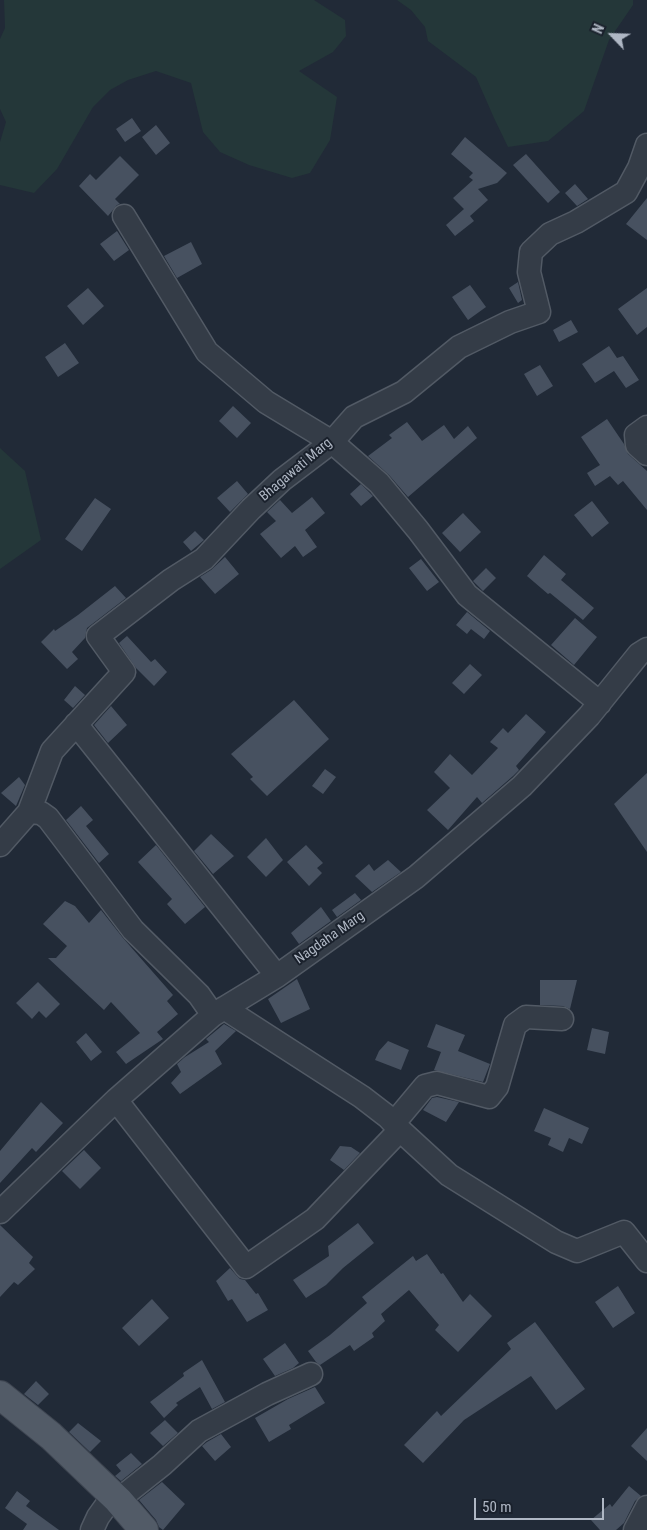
<!DOCTYPE html>
<html>
<head>
<meta charset="utf-8">
<style>
	body { margin:0 }
	#map { position:relative; width:647px; height:1530px; overflow:hidden; background:#212a37; font-family:"Roboto Condensed",sans-serif }
	canvas { display:block }
	.north { position:absolute; left:587px; top:10px; width:50px; height:50px; -webkit-text-stroke:4px #1a212c; paint-order:stroke; rotate:294deg; font-size:14px; font-weight:700; line-height:20px; text-align:center; color:#afb7c4 }
	.north::after { content:''; display:block; margin:auto; width:18px; height:22px; background:#afb7c4; clip-path:polygon(50% 0,100% 100%,50% 72%,0 100%) }
	.scale { position:absolute; left:474px; top:1498px; width:130px; height:22px; box-sizing:border-box; border:2px solid #afb7c4; border-top:0; padding-left:6px; font-size:15px; line-height:18px; white-space:nowrap; color:#afb7c4; -webkit-text-stroke:4px #1a212c; paint-order:stroke }
</style>
</head>
<body>
<div id="map">
<canvas width="647" height="1530"></canvas>
<div class="north">N</div>
<div class="scale">50 m</div>
</div>
<script>
const c = document.querySelector('canvas').getContext('2d');
c.lineJoin = 'round';
function paint(path, color) {
  c.fillStyle = color;
  c.fill(path, 'evenodd');
}
function toPath(rows) {
  const path = new Path2D();
  for (const r of rows) {
    path.moveTo(r[0], r[1]);
    for (let i = 2; i < r.length; i += 2) path.lineTo(r[i], r[i + 1]);
  }
  return path;
}
function stroke(path, color, width, dash) {
  c.strokeStyle = color;
  c.lineWidth = width;
  c.lineCap = dash ? 'butt' : 'round';
  c.setLineDash(dash || []);
  c.stroke(path);
}
function write(font, color, halo, rows, align = 'center') {
  c.font = font + ' "Roboto Condensed",sans-serif';
  c.lineWidth = 4;
  c.setLineDash([]);
  c.textBaseline = 'middle';
  c.strokeStyle = halo;
  c.fillStyle = color;
  for (const [text, x, y, turn = 0] of rows) {
    c.save();
    c.translate(x, y);
    c.rotate((+turn || 0) * Math.PI / 180);
    c.textAlign = isNaN(turn) ? turn : align;
    if (halo) c.strokeText(text, 0, 0);
    c.fillText(text, 0, 0);
    c.restore();
  }
}
paint(toPath([
	[4,0,314,0,345,20,346,36,333,52,299,71,337,97,330,140,310,173,292,178,249,165,220,152,203,132,191,83,156,71,128,80,110,90,93,107,57,169,34,193,0,185,0,142,6,122,0,109,0,39,5,28],
	[397,0,633,0,633,5,609,40,584,111,548,141,508,147,494,118,476,77,428,41,425,27,411,10],
	[0,448,25,471,41,540,0,569]
]), '#243739');
paint(toPath([
	[132,118,141,131,125,142,116,129],
	[156,125,170,143,156,155,142,137],
	[465,137,507,173,497,183,478,189,488,200,470,216,474,221,455,236,446,225,464,209,453,198,473,180,469,177,473,173,451,154],
	[526,154,560,192,548,203,513,165],
	[120,156,139,175,115,199,120,204,117,205,108,216,79,186,90,174,96,180],
	[575,184,588,199,577,206,565,193],
	[647,198,647,240,626,224],
	[117,231,129,250,114,261,100,244],
	[191,242,202,264,177,278,164,256],
	[518,282,522,300,518,303,509,288],
	[470,285,486,307,468,320,452,297],
	[88,288,104,306,83,325,67,306],
	[647,288,647,327,637,335,618,309],
	[571,320,578,332,559,342,553,330],
	[65,343,79,363,58,377,45,357],
	[609,346,617,358,623,356,639,380,626,388,614,371,595,383,582,364],
	[540,365,553,386,537,396,524,374],
	[233,406,251,423,237,438,219,421],
	[607,419,624,444,628,454,647,471,647,510,623,481,618,485,610,476,595,486,587,473,600,465,581,437],
	[407,422,422,441,444,425,454,439,468,426,477,438,408,497,389,475,368,456,392,438,389,435],
	[237,481,248,494,230,512,217,498],
	[361,484,373,496,361,506,350,494],
	[312,497,325,513,305,530,317,547,303,557,295,546,281,558,260,534,276,521,267,512,280,500,292,513],
	[95,498,111,509,82,551,65,539],
	[592,501,609,523,592,537,574,515],
	[463,513,481,532,460,552,442,533],
	[195,531,204,540,191,551,183,542],
	[544,555,566,574,561,580,594,608,583,620,550,593,548,594,527,576],
	[225,557,239,574,215,594,200,577,211,570],
	[421,559,439,582,427,591,409,568],
	[486,568,496,578,483,591,473,581],
	[115,586,126,598,87,628,85,638,72,652,78,659,67,669,41,642,54,629,55,631,78,615],
	[467,612,490,631,484,639,471,629,467,634,456,625],
	[575,618,597,637,574,665,551,645],
	[127,636,151,662,155,659,167,672,154,686,136,668,119,643],
	[470,664,482,675,464,694,452,683],
	[75,686,85,695,73,708,64,700],
	[294,700,329,739,267,796,250,779,253,777,231,754],
	[111,706,127,725,108,743,94,725],
	[526,714,546,732,516,766,519,770,513,776,482,803,477,797,448,830,427,810,450,788,434,772,450,754,472,775,498,748,490,742,503,728,508,733],
	[325,769,336,777,323,794,312,786],
	[647,773,647,852,614,804],
	[19,777,25,785,16,806,1,793],
	[81,806,93,820,86,826,109,854,99,863,66,820],
	[211,834,234,856,213,874,194,851],
	[266,838,283,860,266,877,247,857],
	[156,845,205,907,185,924,167,904,172,899,138,862],
	[306,845,323,863,317,868,322,873,309,886,287,862],
	[388,860,401,872,372,892,355,876,369,864,374,871],
	[355,893,361,900,337,917,332,910],
	[65,901,75,906,89,923,101,910,123,938,173,995,167,1001,178,1014,157,1032,163,1039,126,1064,116,1052,140,1033,111,1002,104,1010,48,958,56,958,67,946,43,924],
	[321,907,331,921,299,944,291,933],
	[297,979,310,1009,281,1023,268,999],
	[540,980,577,980,570,1009,563,1006,540,1005],
	[38,982,60,1004,46,1018,39,1011,32,1019,16,1003],
	[224,1024,236,1031,215,1051,222,1064,180,1094,171,1083,181,1072,177,1064,185,1057,209,1042,206,1039],
	[436,1024,465,1035,458,1051,490,1064,483,1082,434,1070,441,1052,427,1047],
	[592,1028,609,1032,605,1054,587,1050],
	[86,1033,102,1052,91,1061,76,1042],
	[388,1041,409,1050,401,1070,375,1060,379,1051],
	[437,1097,459,1102,446,1122,423,1110,432,1098],
	[41,1102,63,1123,36,1152,32,1148,0,1183,0,1151],
	[544,1108,589,1128,582,1144,569,1138,563,1152,548,1145,551,1138,534,1131],
	[340,1146,351,1147,360,1153,344,1170,330,1160],
	[84,1150,101,1168,80,1189,62,1171],
	[358,1223,374,1243,343,1268,326,1285,306,1298,293,1280,329,1256,328,1246],
	[0,1225,33,1257,29,1263,35,1269,18,1285,14,1282,0,1297],
	[427,1254,441,1274,443,1273,463,1302,470,1294,492,1316,458,1352,435,1330,439,1325,409,1290,381,1314,385,1321,372,1333,374,1337,354,1351,350,1345,320,1365,316,1362,308,1351,330,1335,367,1303,362,1297,413,1256,416,1261],
	[230,1268,236,1275,240,1279,245,1280,256,1294,258,1293,268,1310,247,1322,232,1299,228,1301,216,1281],
	[618,1286,635,1313,613,1328,595,1302],
	[152,1299,169,1318,139,1346,122,1328],
	[535,1322,585,1389,556,1410,531,1376,464,1420,423,1463,404,1445,437,1411,441,1416,511,1349,507,1343],
	[285,1343,299,1363,293,1368,275,1376,263,1359],
	[202,1360,225,1402,212,1409,200,1387,176,1403,178,1405,164,1418,150,1402,184,1376,183,1373],
	[36,1381,49,1394,38,1405,24,1394],
	[315,1387,325,1403,289,1425,291,1429,269,1442,255,1418,288,1399],
	[165,1420,178,1433,163,1446,150,1433],
	[78,1423,101,1441,90,1452,69,1432],
	[647,1428,647,1461,631,1446],
	[221,1434,231,1447,215,1461,202,1446,207,1442],
	[131,1453,142,1464,121,1481,115,1476,121,1471,116,1465],
	[162,1482,185,1504,163,1530,159,1527,156,1520,139,1500],
	[629,1486,641,1496,635,1501,624,1523,616,1530,600,1530,591,1520,610,1504,612,1507],
	[17,1491,30,1501,26,1506,59,1530,23,1530,27,1524,5,1508]
]), '#475160');
const minor = toPath([
	[124,216,207,352,266,402,332,442,379,483,418,530,467,595,600,703],
	[647,427,636,435,637,445,647,454],
	[76,724,277,976],
	[29,812,41,813,48,818,133,930,199,995,213,1015],
	[0,845,29,812,52,751,124,672,98,636,171,580,204,559,251,509,282,480,332,442,354,417,404,392,459,347,510,322,539,312,529,272,531,252,550,234,576,222,626,192,639,168,647,145],
	[224,1008,362,1097,388,1117,400,1130,449,1175,556,1242,577,1251,624,1232,647,1261],
	[116,1100,246,1267,315,1219,400,1130],
	[394,1123,425,1086,437,1083,489,1097,497,1087,515,1025,526,1017,562,1019],
	[0,1212,116,1100,213,1015,277,976,416,877,522,786,589,716,639,654,647,649],
	[118,1500,162,1465,199,1431,267,1394,311,1374],
	[92,1530,98,1517,113,1496],
	[635,1530,647,1507]
]);
const major = toPath([
	[0,1395,51,1436,118,1500,144,1530]
]);
stroke(minor, '#525a65', 25);
stroke(major, '#3e4551', 30);
stroke(minor, '#343c47', 22);
stroke(major, '#525b67', 28);
write('14px', '#afb7c4', '#1a212c', [
	["Bhagawati Marg",296,470,-40],
	["Nagdaha Marg",330,938,-35]
]);
</script>
</body>
</html>
